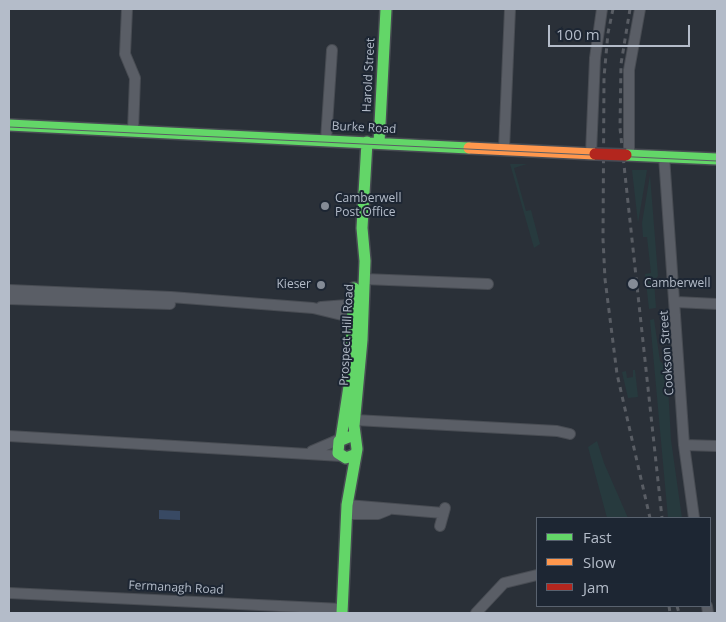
<!DOCTYPE html>
<html>
<head>
<meta charset="utf-8">
<style>
	body { margin:0 }
	#map { position:relative; width:726px; height:622px; overflow:hidden; background:#2a3038; font-family:"Open Sans",sans-serif }
	canvas { display:block }
	.frame { position:absolute; inset:0; border:10px solid #b4bcc9; pointer-events:none }
	.legend { position:absolute; left:536px; top:517px; width:175px; height:90px; box-sizing:border-box; background:#1d2633; border:1px solid #59626f; margin:0; padding:6px 9px; list-style:none; font-size:15px; color:#b4bcc9 }
	.legend li { display:flex; align-items:center; gap:10px; height:25px }
	.legend b { width:25px; border:1px solid #59626f }
	.scale { position:absolute; left:548px; top:25px; width:142px; height:22px; box-sizing:border-box; border:2px solid #b4bcc9; border-top:0; padding-left:6px; font-size:15px; line-height:18px; white-space:nowrap; color:#b4bcc9; -webkit-text-stroke:4px #1d2633; paint-order:stroke }
</style>
</head>
<body>
<div id="map">
<canvas width="726" height="622"></canvas>
<div class="frame"></div>
<ul class="legend">
<li><b style="height:6px;background:#63d668"></b>Fast</li>
<li><b style="height:6px;background:#ff974d"></b>Slow</li>
<li><b style="height:6px;background:#b3261e"></b>Jam</li>
</ul>
<div class="scale">100 m</div>
</div>
<script>
const c = document.querySelector('canvas').getContext('2d');
c.lineJoin = 'round';
function paint(path, color) {
  c.fillStyle = color;
  c.fill(path, 'evenodd');
}
function toPath(rows) {
  const path = new Path2D();
  for (const r of rows) {
    path.moveTo(r[0], r[1]);
    for (let i = 2; i < r.length; i += 2) path.lineTo(r[i], r[i + 1]);
  }
  return path;
}
function stroke(path, color, width, dash) {
  c.strokeStyle = color;
  c.lineWidth = width;
  c.lineCap = dash ? 'butt' : 'round';
  c.setLineDash(dash || []);
  c.stroke(path);
}
function write(font, color, halo, rows, align = 'center') {
  c.font = font + ' "Open Sans",sans-serif';
  c.lineWidth = 4;
  c.setLineDash([]);
  c.textBaseline = 'middle';
  c.strokeStyle = halo;
  c.fillStyle = color;
  for (const [text, x, y, turn = 0] of rows) {
    c.save();
    c.translate(x, y);
    c.rotate((+turn || 0) * Math.PI / 180);
    c.textAlign = isNaN(turn) ? turn : align;
    if (halo) c.strokeText(text, 0, 0);
    c.fillText(text, 0, 0);
    c.restore();
  }
}
paint(toPath([
	[510,164,527,164,514,168,526,211,531,210,540,244,534,248],
	[632,170,647,170,638,223],
	[650,175,658,276,654,281,656,308,649,309,645,274,651,273,647,237,643,237,642,223],
	[654,319,660,361,667,368,671,440,682,518,668,518,650,320],
	[633,370,635,370,638,397,628,398,622,372,626,371,627,378,633,377],
	[597,441,604,463,628,518,607,518,588,447]
]), '#273a3e');
paint(toPath([
	[159,510,180,511,180,520,159,519]
]), '#384963');
const street = toPath([
	[127,9,125,54,135,78,133,131],
	[326,140,332,50],
	[504,149,510,9],
	[591,154,595,58,602,9],
	[629,155,629,70,640,9],
	[664,156,684,445,694,518],
	[364,279,488,284],
	[9,290,171,297,313,308,346,316,353,315],
	[9,299,170,304],
	[676,302,717,304],
	[321,307,347,305,354,298],
	[355,420,557,431,570,434],
	[9,436,341,456],
	[684,445,717,446],
	[312,451,340,439],
	[347,505,443,513],
	[347,514,378,514,388,510],
	[440,526,445,508],
	[9,593,342,609],
	[707,606,708,613],
	[476,613,504,583,537,575]
]);
const fast = toPath([
	[9,125,469,148],
	[379,143,386,9],
	[626,155,717,159],
	[349,437,339,441,338,453,346,458,356,454],
	[341,439,349,386,354,288],
	[342,613,347,505,357,449,354,426,362,340,365,261,362,228,367,142]
]);
const slow = toPath([
	[469,148,595,154]
]);
stroke(street, '#484c53', 12);
stroke(fast, '#484c53', 14);
stroke(slow, '#484c53', 14);
stroke(street, '#5a5e66', 10);
stroke(fast, '#63d668', 11);
stroke(slow, '#ff974d', 11);
stroke(toPath([
	[9,127,717,161]
]), '#595d64', 1);
stroke(toPath([
	[613,9,608,33,604,77,603,239,605,279,617,374,650,518],
	[630,9,621,64,620,128,662,518],
	[669,606,670,613],
	[677,606,679,613]
]), '#595d64', 3, [5, 5]);
const jamBridge = toPath([
	[595,154,626,155]
]);
stroke(jamBridge, '#484c55', 14, []);
stroke(jamBridge, '#b3261e', 11);
for (const [x, y, r, color] of [
	[325,206,5,"#848b96"],
	[633,284,6,"#848b96"],
	[321,285,5,"#848b96"]
]) {
  const dot = new Path2D();
  dot.arc(x, y, r, 0, 2 * Math.PI);
  c.fillStyle = color;
  c.fill(dot);
  stroke(dot, '#1d2633', 2);
}
write('12px', '#b4bcc9', '#1d2633', [
	["Harold Street",369,75,-87],
	["Burke Road",364,128,3],
	["Prospect Hill Road",347,335,-87],
	["Cookson Street",667,353,-94],
	["Fermanagh Road",176,588,3]
]);
write('12px', '#b4bcc9', '#1d2633', [
	["Camberwell",335,199],
	["Post Office",335,213],
	["Camberwell",644,284],
	["Kieser",311,285,"right"]
], 'left');
</script>
</body>
</html>
